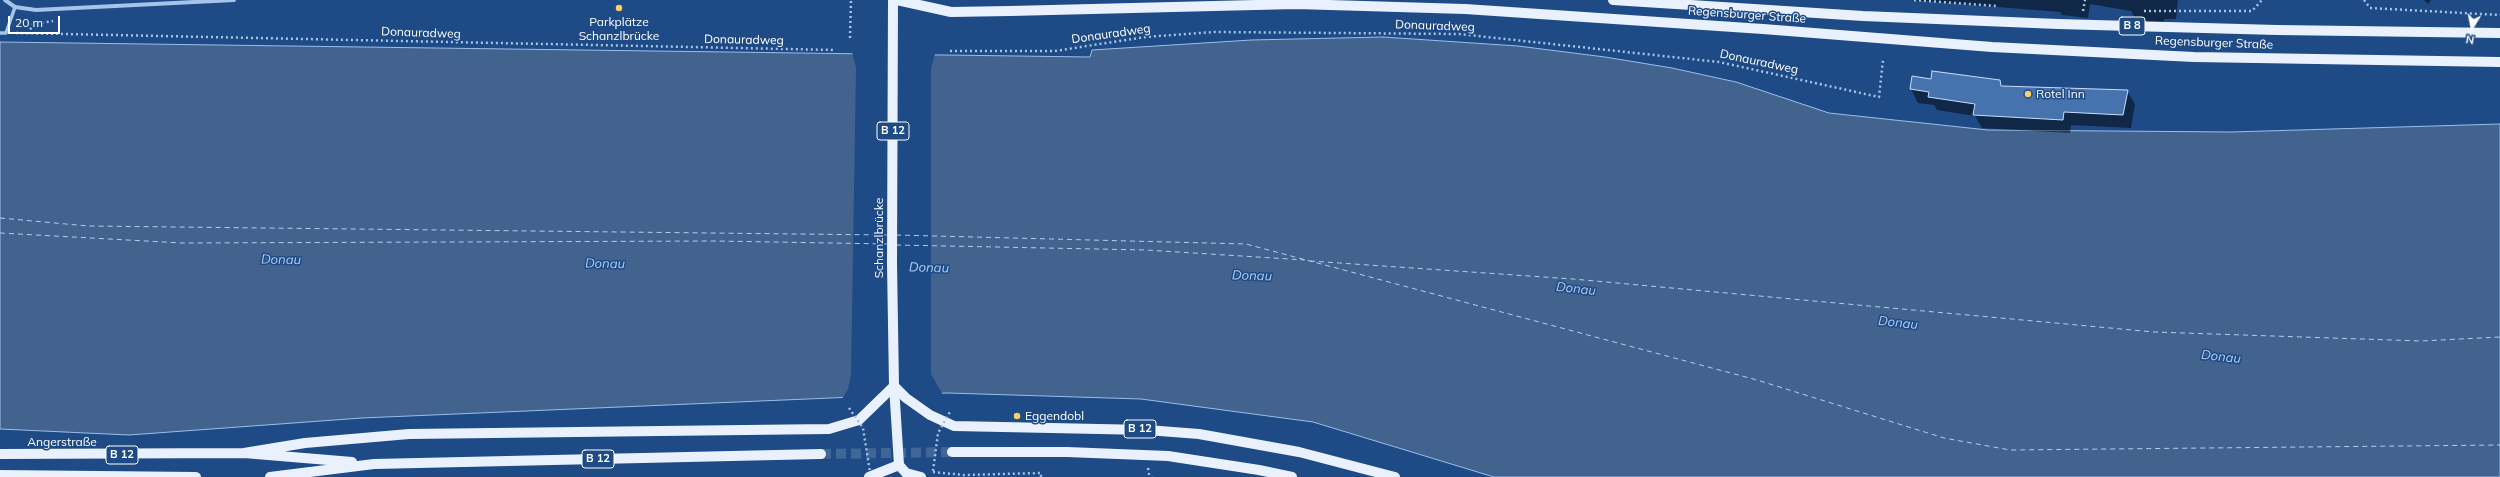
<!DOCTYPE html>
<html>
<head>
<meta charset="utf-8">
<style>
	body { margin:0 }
	#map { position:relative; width:2500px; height:477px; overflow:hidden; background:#1e4a85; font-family:Mulish,sans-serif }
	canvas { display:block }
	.north { position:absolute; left:2452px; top:8px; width:40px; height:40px; -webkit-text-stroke:3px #1e4a85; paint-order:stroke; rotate:190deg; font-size:11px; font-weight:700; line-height:16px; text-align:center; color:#fff }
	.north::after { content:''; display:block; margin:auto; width:14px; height:18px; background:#fff; clip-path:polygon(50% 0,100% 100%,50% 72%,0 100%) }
	.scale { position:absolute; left:8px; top:16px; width:52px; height:18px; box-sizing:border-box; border:2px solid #fff; border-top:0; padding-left:5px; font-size:12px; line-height:14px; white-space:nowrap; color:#fff; -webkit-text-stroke:3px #1e4a85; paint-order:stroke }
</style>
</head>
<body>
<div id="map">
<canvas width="2500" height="477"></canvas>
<div class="north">N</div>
<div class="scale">20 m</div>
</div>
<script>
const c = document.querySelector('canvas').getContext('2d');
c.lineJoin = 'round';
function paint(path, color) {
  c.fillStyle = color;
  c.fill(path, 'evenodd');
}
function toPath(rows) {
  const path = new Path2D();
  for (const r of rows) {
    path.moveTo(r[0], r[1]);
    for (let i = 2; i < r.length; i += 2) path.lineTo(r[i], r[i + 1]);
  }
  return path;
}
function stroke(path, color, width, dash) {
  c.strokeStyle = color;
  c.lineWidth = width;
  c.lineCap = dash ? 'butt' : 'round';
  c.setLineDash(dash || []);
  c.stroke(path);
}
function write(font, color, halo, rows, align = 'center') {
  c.font = font + ' Mulish,sans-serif';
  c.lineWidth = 3;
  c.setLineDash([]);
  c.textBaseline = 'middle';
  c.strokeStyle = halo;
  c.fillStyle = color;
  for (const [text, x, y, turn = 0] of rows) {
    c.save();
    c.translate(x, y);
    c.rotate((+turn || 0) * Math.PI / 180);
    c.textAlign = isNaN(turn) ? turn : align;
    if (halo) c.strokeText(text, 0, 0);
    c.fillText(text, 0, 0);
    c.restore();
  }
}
const water = toPath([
	[1383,37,1518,46,1605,57,1672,68,1736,82,1829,113,1988,130,2231,132,2500,124,2500,477,1494,477,1313,422,1141,399,948,393,362,418,129,435,0,429,0,42,1090,57,1092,50,1251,40,1383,37]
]);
paint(water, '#43638f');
stroke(water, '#99bfec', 1);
paint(toPath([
	[852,52,935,54,931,69,931,374,943,395,842,399,848,389,851,375,856,68]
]), '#1e4a85');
paint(toPath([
	[1910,0,2178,0,2176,19,2164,19,2164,22,2137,22,2131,11,2090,4,2088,18,2062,15,2060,12],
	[2424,0,2431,0,2428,4],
	[1913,77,1931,80,2000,81,2003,88,2127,91,2135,104,2131,128,2071,125,2070,133,1982,128,1975,116,1937,110,1934,105,1918,103,1911,89]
]), '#0007');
stroke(toPath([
	[0,218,88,226,887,235],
	[0,233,182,243,716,241,887,244],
	[896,235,1246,244,1757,380,1944,438,2010,450,2500,445],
	[896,245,1146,250,1305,260],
	[1310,261,1573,279,2154,332,2421,341,2500,337]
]), '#b1cef2', 1, [5, 4]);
const building = toPath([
	[1932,71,2000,80,2001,86,2128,90,2123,115,2064,112,2063,120,1973,115,1975,104,1928,97,1929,92,1910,89,1912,76,1931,79,1932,71]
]);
paint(building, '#4673ae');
stroke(building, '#cadef8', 1);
stroke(toPath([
	[821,454,952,452]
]), '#406597', 10, [10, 5]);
stroke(toPath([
	[1914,0,1997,6],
	[2364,0,2370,8,2500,15],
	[2083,11,2085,0],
	[2144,11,2252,11,2262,0],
	[16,33,835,50],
	[28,34,33,24,53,21],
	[850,38,851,0],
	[950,51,1055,51,1145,37,1214,32,1459,34,1719,62,1879,97,1883,60],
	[1148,468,1149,474,1152,477],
	[933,472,964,475,1041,473,1041,477]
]), '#a5c4ea', 2.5, [2, 3]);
stroke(toPath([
	[0,33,6,33,15,7]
]), '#a5c4ea', 3.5);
stroke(toPath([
	[5,0,15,7,36,10,234,0]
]), '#a5c4ea', 4);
stroke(toPath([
	[897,0,951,12,1010,11],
	[1613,0,1863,16,2058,24,2277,30,2500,33],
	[1763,29,1992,47,2194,57,2500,62],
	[892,263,894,386],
	[894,386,906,398,930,415,954,426,1147,430,1199,434,1299,452,1395,477],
	[952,452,1067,452,1168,456,1259,470,1292,477],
	[244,453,305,443,409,434,829,429,859,420,894,386],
	[0,454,244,453,352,462],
	[906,473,921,477],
	[0,475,196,477],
	[270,477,374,464,821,454],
	[869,477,899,465,906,473]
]), '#e9f1fe', 10);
stroke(toPath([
	[849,408,863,428,870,472],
	[933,471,938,433,951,410]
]), '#a5c4ea', 2.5, [2, 3]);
stroke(toPath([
	[1010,11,1296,4,1465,9,1763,29],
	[892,263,893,0],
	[894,386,899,465]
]), '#e9f1fe', 10);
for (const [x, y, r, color] of [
	[619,8,4,"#fad064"],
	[2028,94,4,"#fad064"],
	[1017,416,4,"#fad064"]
]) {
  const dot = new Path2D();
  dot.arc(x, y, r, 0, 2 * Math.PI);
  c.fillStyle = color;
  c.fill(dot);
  stroke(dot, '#1e4a85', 1.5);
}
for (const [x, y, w] of [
	[2132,26,26],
	[893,131,32],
	[1140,429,32],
	[122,455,32],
	[598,459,32]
]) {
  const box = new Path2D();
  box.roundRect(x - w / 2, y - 9, w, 18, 3);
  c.fillStyle = '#1e4a85';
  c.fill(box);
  stroke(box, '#fff', 1);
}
write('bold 11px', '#fff', null, [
	["B 8",2132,26],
	["B 12",893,131],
	["B 12",1140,429],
	["B 12",122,455],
	["B 12",598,459]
]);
write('12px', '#fff', '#1e4a85', [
	["Regensburger Straße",1747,15,4],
	["Donauradweg",1435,26,2],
	["Donauradweg",421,33,2],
	["Donauradweg",1111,34,-8],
	["Donauradweg",744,40,1],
	["Regensburger Straße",2214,43,2],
	["Donauradweg",1759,62,12],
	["Schanzlbrücke",879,238,-90],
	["Angerstraße",62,442]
]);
write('12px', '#fff', '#1e4a85', [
	["Parkplätze",619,22,"center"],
	["Schanzlbrücke",619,36,"center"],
	["Rotel Inn",2036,94],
	["Eggendobl",1025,416]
], 'left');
write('italic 13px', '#b1cef2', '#1e4a85', [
	["Donau",281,260,1],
	["Donau",605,264,1],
	["Donau",929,268,2],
	["Donau",1252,276,2],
	["Donau",1576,289,6],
	["Donau",1898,323,6],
	["Donau",2221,357,6]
]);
</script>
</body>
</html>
